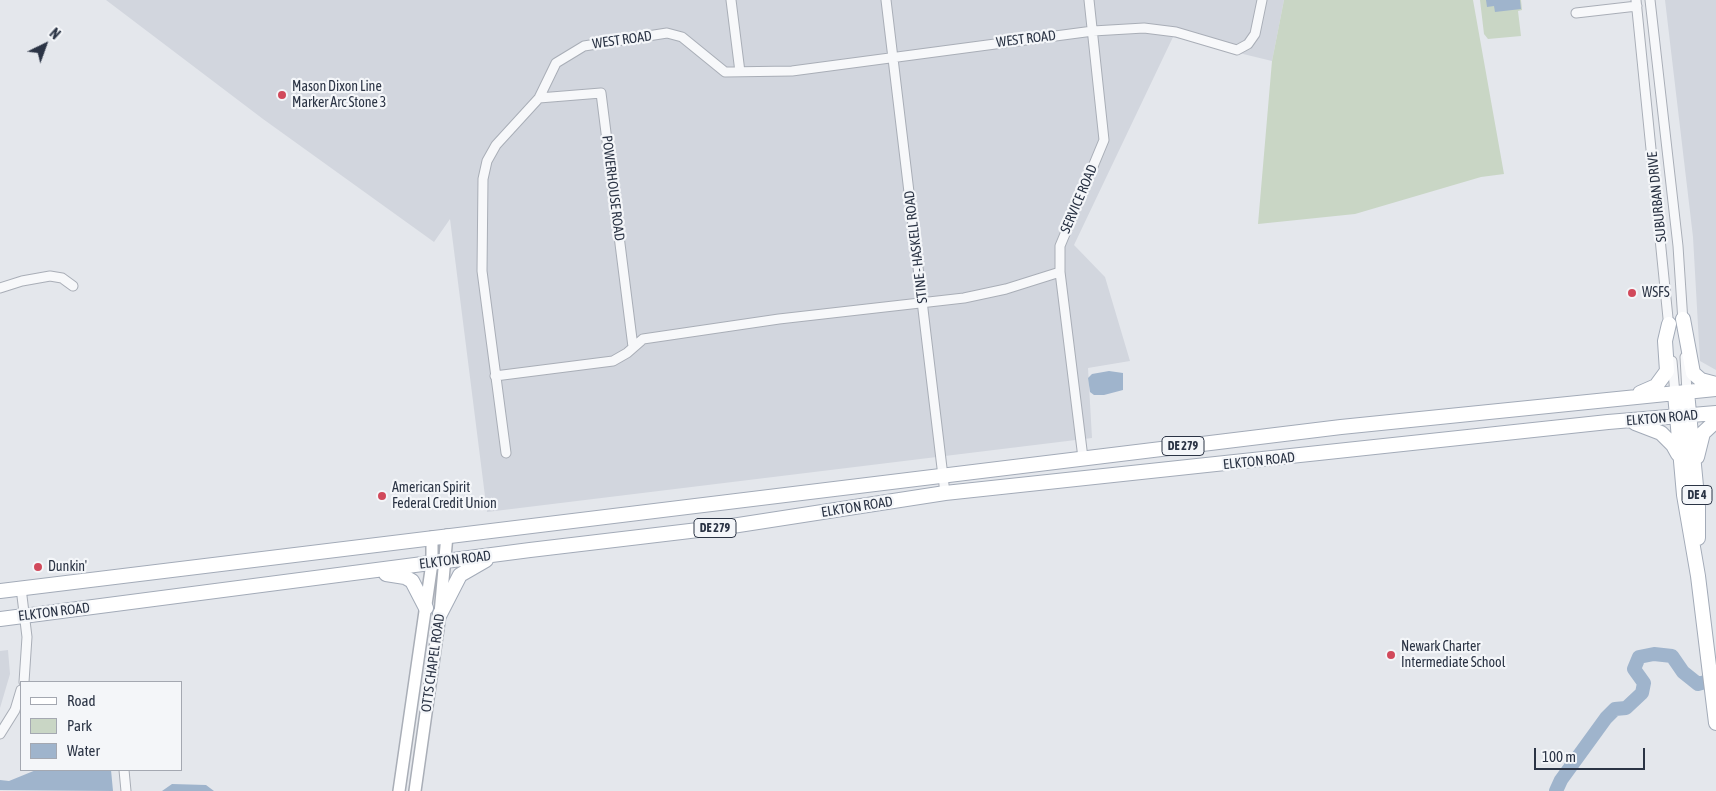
<!DOCTYPE html>
<html>
<head>
<meta charset="utf-8">
<style>
	body { margin:0 }
	#map { position:relative; width:1716px; height:791px; overflow:hidden; background:#e4e7ec; font-family:"Asap Condensed",sans-serif }
	canvas { display:block }
	.legend { position:absolute; left:20px; top:681px; width:162px; height:90px; box-sizing:border-box; background:#f4f6f9; border:1px solid #a4a8b1; margin:0; padding:6px 9px; list-style:none; font-size:15px; color:#2b3445 }
	.legend li { display:flex; align-items:center; gap:10px; height:25px }
	.legend b { width:25px; border:1px solid #a4a8b1 }
	.north { position:absolute; left:20px; top:20px; width:50px; height:50px; -webkit-text-stroke:4px #f4f6f9; paint-order:stroke; rotate:42deg; font-size:14px; font-weight:700; line-height:20px; text-align:center; color:#2b3445 }
	.north::after { content:''; display:block; margin:auto; width:18px; height:22px; background:#2b3445; clip-path:polygon(50% 0,100% 100%,50% 72%,0 100%) }
	.scale { position:absolute; left:1534px; top:748px; width:111px; height:22px; box-sizing:border-box; border:2px solid #2b3445; border-top:0; padding-left:6px; font-size:15px; line-height:18px; white-space:nowrap; color:#2b3445; -webkit-text-stroke:4px #f4f6f9; paint-order:stroke }
</style>
</head>
<body>
<div id="map">
<canvas width="1716" height="791"></canvas>
<ul class="legend">
<li><b style="height:6px;background:#fff"></b>Road</li>
<li><b style="height:14px;background:#c9d6c5"></b>Park</li>
<li><b style="height:14px;background:#9fb4cc"></b>Water</li>
</ul>
<div class="north">N</div>
<div class="scale">100 m</div>
</div>
<script>
const c = document.querySelector('canvas').getContext('2d');
c.lineJoin = 'round';
function paint(path, color) {
  c.fillStyle = color;
  c.fill(path, 'evenodd');
}
function toPath(rows) {
  const path = new Path2D();
  for (const r of rows) {
    path.moveTo(r[0], r[1]);
    for (let i = 2; i < r.length; i += 2) path.lineTo(r[i], r[i + 1]);
  }
  return path;
}
function stroke(path, color, width, dash) {
  c.strokeStyle = color;
  c.lineWidth = width;
  c.lineCap = dash ? 'butt' : 'round';
  c.setLineDash(dash || []);
  c.stroke(path);
}
function write(font, color, halo, rows, align = 'center') {
  c.font = font + ' "Asap Condensed",sans-serif';
  c.lineWidth = 4.5;
  c.setLineDash([]);
  c.textBaseline = 'middle';
  c.strokeStyle = halo;
  c.fillStyle = color;
  for (const [text, x, y, turn = 0] of rows) {
    c.save();
    c.translate(x, y);
    c.rotate((+turn || 0) * Math.PI / 180);
    c.textAlign = isNaN(turn) ? turn : align;
    if (halo) c.strokeText(text, 0, 0);
    c.fillText(text, 0, 0);
    c.restore();
  }
}
paint(toPath([
	[106,0,1284,0,1272,61,1173,37,1074,245,1105,277,1130,361,1088,368,1092,438,487,512,450,219,434,242,263,119],
	[1665,0,1716,0,1716,370,1700,361,1693,237],
	[8,650,10,674,0,708,0,651]
]), '#d2d6de');
paint(toPath([
	[1284,0,1473,0,1504,174,1481,177,1355,214,1258,224,1272,61],
	[1480,0,1521,0,1522,10,1518,11,1521,36,1488,39,1484,34]
]), '#c9d6c5');
paint(toPath([
	[1486,0,1520,0,1521,9,1495,12,1494,6,1487,7],
	[1109,371,1123,373,1123,390,1104,395,1094,395,1090,392,1088,378,1092,374],
	[36,770,111,770,113,791,0,790,0,780,9,781],
	[172,784,206,785,214,791,162,791]
]), '#9fb4cc');
stroke(toPath([
	[1556,791,1561,780,1606,718,1615,709,1626,708,1642,693,1644,683,1634,669,1639,657,1654,654,1672,656,1683,672,1698,684,1716,679]
]), '#9fb4cc', 14);
const minor = toPath([
	[731,0,740,72],
	[886,0,945,493],
	[1636,0,1669,328],
	[1650,0,1678,246,1683,322],
	[1576,13,1637,6],
	[539,98,601,93,633,347],
	[0,288,22,281,50,276,62,278,73,286],
	[1685,357,1687,392],
	[1672,361,1675,394],
	[495,376,613,361,627,353,643,339,779,319,964,298,1006,289,1060,272],
	[506,453,482,271,483,179,487,161,496,145,539,98,556,63,584,46,667,33,682,37,725,72,792,71,1093,31,1144,28,1176,32,1237,50,1248,44,1255,34,1262,0],
	[1083,458,1060,272,1060,246,1104,140,1089,0],
	[21,588,27,637,24,682],
	[0,734,15,710,21,690],
	[124,770,126,791]
]);
const secondary = toPath([
	[399,791,432,563,432,537],
	[415,791,440,614,447,535]
]);
const primary = toPath([
	[1683,319,1693,373,1701,380,1716,384],
	[1687,392,1698,507,1698,538],
	[1640,393,1656,386,1667,371,1665,341,1669,324],
	[1675,394,1684,495,1698,576,1716,723],
	[1635,423,1661,433,1673,445,1678,454],
	[1697,457,1703,433,1716,421],
	[386,574,405,577,412,581,426,608],
	[0,591,1341,427,1716,389],
	[440,614,460,575,486,560],
	[0,619,530,550,732,526,945,493,1608,422,1716,413]
]);
stroke(minor, '#a9aeb7', 11);
stroke(secondary, '#a9aeb7', 14);
stroke(primary, '#a3abb8', 16);
stroke(minor, '#f7f8fa', 9);
stroke(secondary, '#fff', 11);
stroke(primary, '#fff', 14);
for (const [x, y, r, color] of [
	[282,95,5,"#d1495b"],
	[1632,293,5,"#d1495b"],
	[382,496,5,"#d1495b"],
	[38,567,5,"#d1495b"],
	[1391,655,5,"#d1495b"]
]) {
  const dot = new Path2D();
  dot.arc(x, y, r, 0, 2 * Math.PI);
  c.fillStyle = color;
  c.fill(dot);
  stroke(dot, '#f4f6f9', 2);
}
for (const [x, y, w] of [
	[1183,446,42],
	[1697,495,30],
	[715,528,42]
]) {
  const box = new Path2D();
  box.roundRect(x - w / 2, y - 9.5, w, 19, 4);
  c.fillStyle = '#f4f6f9';
  c.fill(box);
  stroke(box, '#2b3445', 1);
}
write('bold 12px', '#2b3445', null, [
	["DE 279",1183,446],
	["DE 4",1697,495],
	["DE 279",715,528]
]);
write('14px', '#2b3445', '#f4f6f9', [
	["WEST ROAD",1026,39,-7],
	["WEST ROAD",622,40,-8],
	["POWERHOUSE ROAD",613,188,83],
	["SUBURBAN DRIVE",1657,197,-96],
	["SERVICE ROAD",1079,199,-67],
	["STINE - HASKELL ROAD",916,247,-97],
	["ELKTON ROAD",1662,418,-5],
	["ELKTON ROAD",1259,461,-6],
	["ELKTON ROAD",857,507,-9],
	["ELKTON ROAD",455,560,-7],
	["ELKTON ROAD",54,612,-7],
	["OTTS CHAPEL ROAD",433,663,-82]
]);
write('14px', '#2b3445', '#f4f6f9', [
	["Mason Dixon Line",292,87],
	["Marker Arc Stone 3",292,103],
	["WSFS",1642,293],
	["American Spirit",392,488],
	["Federal Credit Union",392,504],
	["Dunkin'",48,567],
	["Newark Charter",1401,647],
	["Intermediate School",1401,663]
], 'left');
</script>
</body>
</html>
